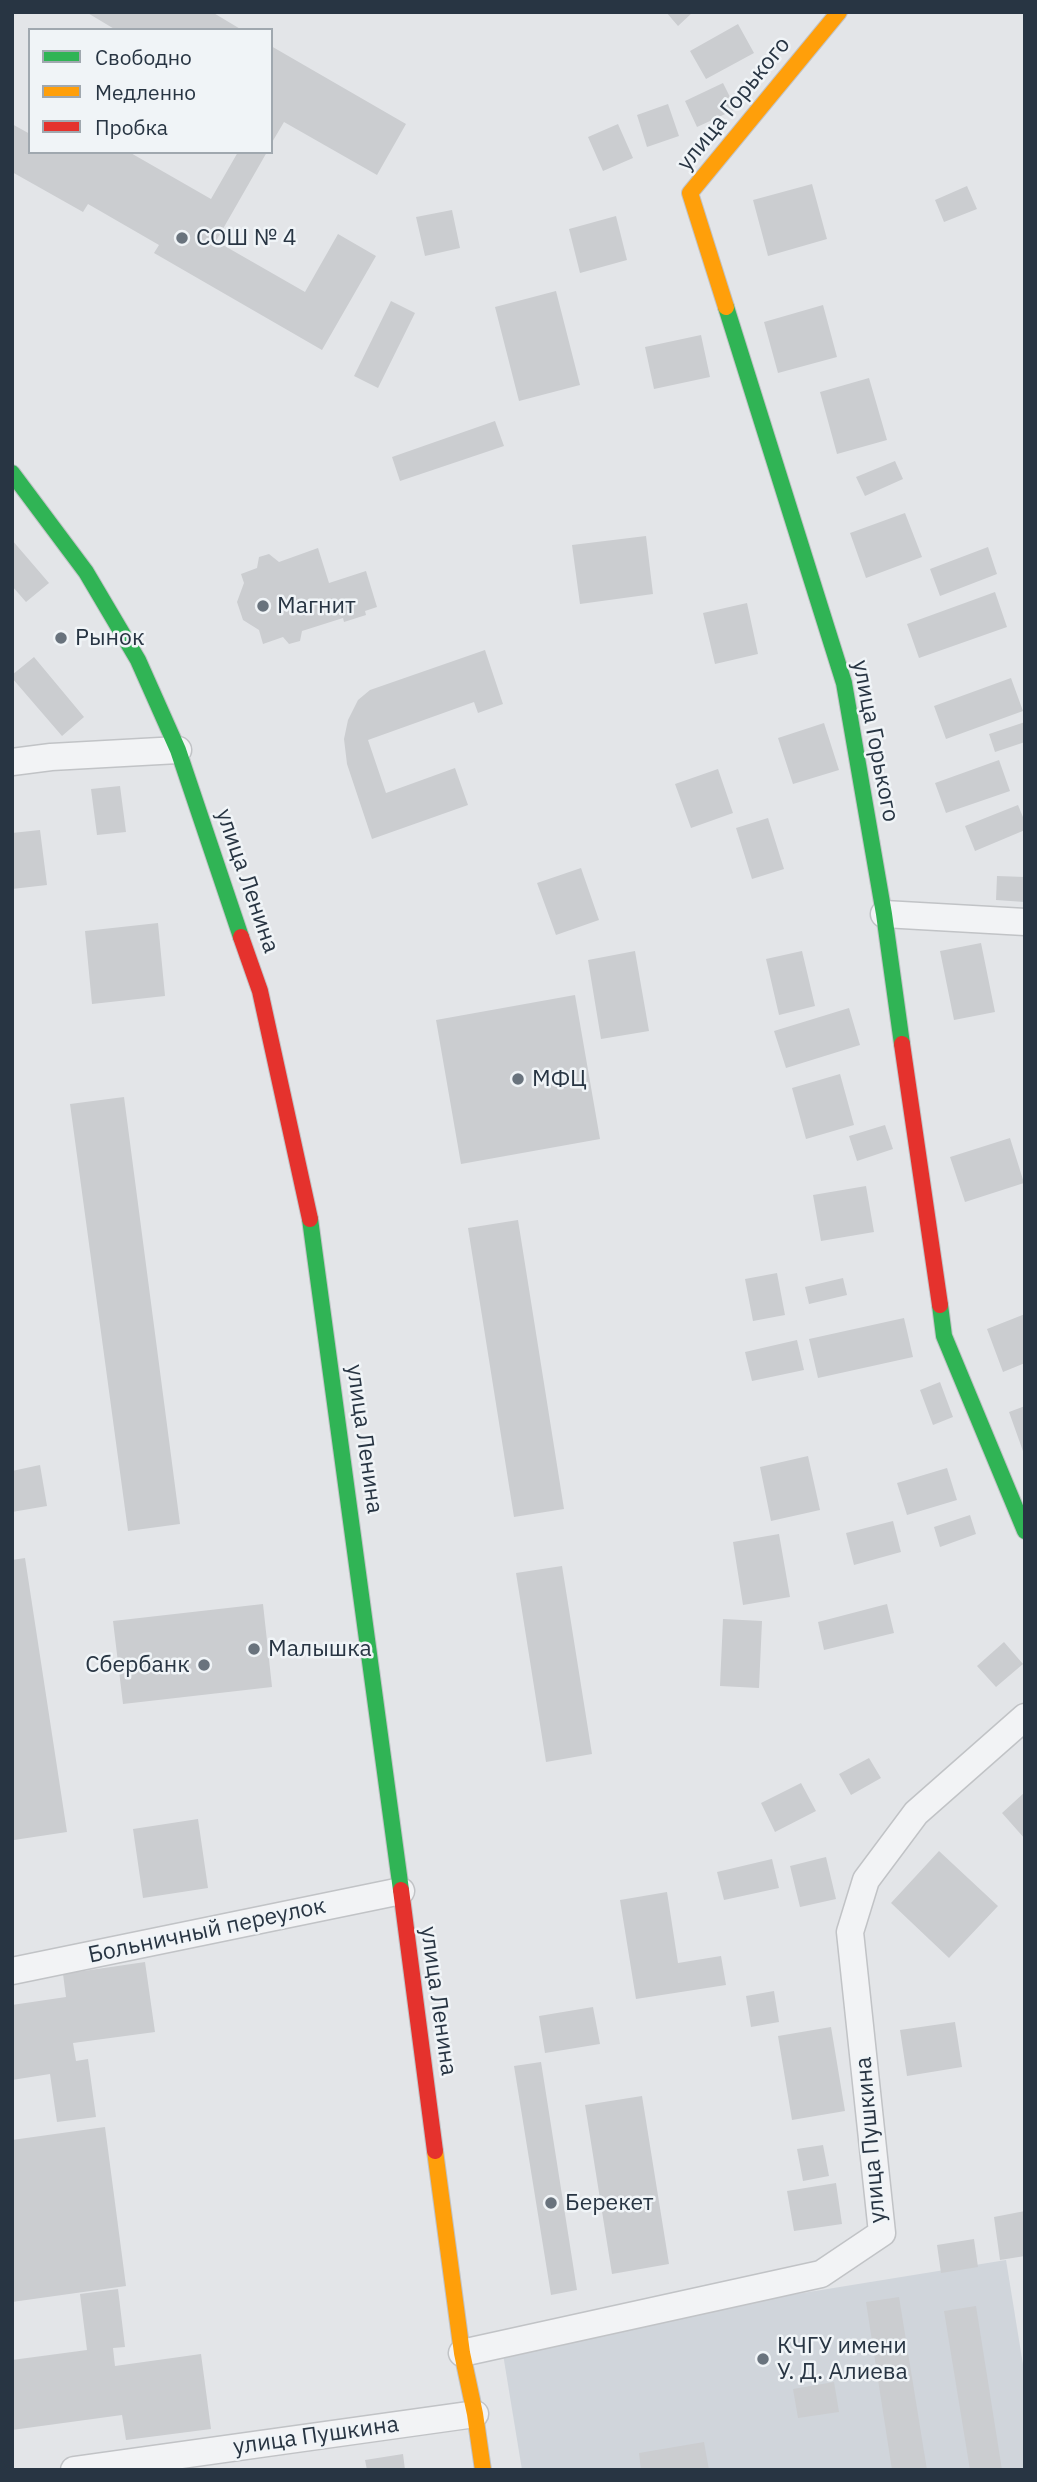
<!DOCTYPE html>
<html>
<head>
<meta charset="utf-8">
<style>
	body { margin:0 }
	#map { position:relative; width:1037px; height:2482px; overflow:hidden; background:#e3e5e8; font-family:"IBM Plex Sans",sans-serif }
	canvas { display:block }
	.frame { position:absolute; inset:0; border:14px solid #283543; pointer-events:none }
	.legend { position:absolute; left:28px; top:28px; width:245px; height:126px; box-sizing:border-box; background:#f0f4f7; border:2px solid #a0a8af; margin:0; padding:9px 12px; list-style:none; font-size:21px; color:#283543 }
	.legend li { display:flex; align-items:center; gap:14px; height:35px }
	.legend b { width:35px; border:2px solid #a0a8af }
</style>
</head>
<body>
<div id="map">
<canvas width="1037" height="2482"></canvas>
<div class="frame"></div>
<ul class="legend">
<li><b style="height:9px;background:#30b455"></b>Свободно</li>
<li><b style="height:9px;background:#ff9f0a"></b>Медленно</li>
<li><b style="height:9px;background:#e5322d"></b>Пробка</li>
</ul>
</div>
<script>
const c = document.querySelector('canvas').getContext('2d');
c.lineJoin = 'round';
function paint(path, color) {
  c.fillStyle = color;
  c.fill(path, 'evenodd');
}
function toPath(rows) {
  const path = new Path2D();
  for (const r of rows) {
    path.moveTo(r[0], r[1]);
    for (let i = 2; i < r.length; i += 2) path.lineTo(r[i], r[i + 1]);
  }
  return path;
}
function stroke(path, color, width, dash) {
  c.strokeStyle = color;
  c.lineWidth = width;
  c.lineCap = dash ? 'butt' : 'round';
  c.setLineDash(dash || []);
  c.stroke(path);
}
function write(font, color, halo, rows, align = 'center') {
  c.font = font + ' "IBM Plex Sans",sans-serif';
  c.lineWidth = 5;
  c.setLineDash([]);
  c.textBaseline = 'middle';
  c.strokeStyle = halo;
  c.fillStyle = color;
  for (const [text, x, y, turn = 0] of rows) {
    c.save();
    c.translate(x, y);
    c.rotate((+turn || 0) * Math.PI / 180);
    c.textAlign = isNaN(turn) ? turn : align;
    if (halo) c.strokeText(text, 0, 0);
    c.fillText(text, 0, 0);
    c.restore();
  }
}
paint(toPath([
	[1006,2260,1025,2377,1025,2470,522,2470,501,2342]
]), '#d0d5db');
paint(toPath([
	[86,12,212,12,242,30,116,30],
	[666,12,693,12,678,26],
	[738,24,754,53,706,79,690,51],
	[271,46,406,124,377,175,284,122,271,144],
	[723,83,736,109,697,127,685,101],
	[668,104,679,136,647,147,637,115],
	[12,124,30,134,30,152,129,152,211,199,238,152,267,152,216,241,305,292,338,234,376,256,322,350,154,253,159,245,88,204,83,212,12,172],
	[618,124,633,158,603,171,588,137],
	[812,184,827,239,768,256,753,200],
	[967,186,977,209,944,222,935,200],
	[452,210,460,248,425,256,416,217],
	[616,216,627,260,580,273,569,229],
	[556,291,580,385,519,401,495,307],
	[391,301,415,313,378,388,354,376],
	[823,305,837,357,778,373,764,322],
	[701,335,710,377,654,389,645,347],
	[869,378,887,440,837,454,820,392],
	[495,421,504,446,400,481,392,457],
	[895,461,903,479,865,496,856,477],
	[905,513,922,557,866,578,850,533],
	[646,536,653,594,580,604,572,545],
	[12,540,49,583,26,602,12,586],
	[988,547,997,574,940,596,930,569],
	[318,548,329,583,366,571,377,607,365,611,366,615,344,622,343,618,302,631,300,641,289,644,283,637,263,644,259,630,243,620,237,602,244,583,241,574,257,568,259,557,269,554,279,562],
	[995,592,1007,627,919,658,907,624],
	[747,603,758,654,715,664,703,613],
	[485,650,503,704,478,713,474,702,368,740,386,793,455,768,468,805,372,839,347,764,344,739,348,720,358,700,370,690],
	[34,657,84,717,62,736,12,678,12,675],
	[1011,678,1023,711,946,739,934,706],
	[1025,722,1025,742,995,752,989,734],
	[824,723,839,770,793,784,778,738],
	[999,760,1010,791,946,813,935,783],
	[718,769,733,813,691,828,675,784],
	[120,786,126,832,97,835,91,789],
	[1018,805,1025,822,1025,830,975,851,965,826],
	[768,818,784,869,752,879,736,828],
	[40,830,47,885,12,889,12,833],
	[581,868,599,920,556,935,537,883],
	[997,876,1025,877,1025,902,996,900],
	[158,923,165,996,92,1004,85,931],
	[981,943,995,1012,954,1020,940,951],
	[635,951,649,1031,601,1039,588,960],
	[802,951,815,1006,779,1015,766,959],
	[575,995,600,1139,461,1164,436,1020],
	[849,1008,860,1045,786,1068,774,1031],
	[840,1074,854,1125,806,1139,792,1088],
	[124,1097,180,1524,128,1531,70,1104],
	[885,1125,893,1149,857,1161,849,1136],
	[1010,1138,1024,1183,965,1202,950,1157],
	[866,1186,874,1232,821,1241,813,1195],
	[518,1220,564,1509,514,1517,468,1228],
	[777,1273,785,1315,753,1321,745,1279],
	[843,1278,847,1295,809,1304,805,1287],
	[1025,1314,1025,1363,1003,1372,987,1329],
	[904,1318,913,1357,818,1378,809,1339],
	[797,1340,804,1370,752,1381,745,1352],
	[940,1382,953,1417,933,1425,920,1390],
	[1025,1406,1025,1454,1024,1454,1009,1412],
	[808,1456,820,1510,771,1521,760,1467],
	[40,1465,47,1506,12,1512,12,1471],
	[947,1468,957,1500,907,1515,897,1483],
	[970,1515,976,1534,940,1547,934,1527],
	[893,1521,901,1552,854,1565,846,1533],
	[779,1534,790,1597,743,1605,733,1542],
	[25,1558,67,1832,14,1840,12,1827,12,1560],
	[562,1566,592,1754,546,1762,516,1573],
	[263,1604,272,1687,123,1704,113,1621],
	[887,1604,894,1633,824,1650,818,1622],
	[723,1619,762,1621,759,1688,720,1686],
	[1004,1642,1023,1664,996,1687,977,1666],
	[869,1758,881,1778,851,1795,839,1774],
	[801,1783,816,1811,775,1832,761,1803],
	[1025,1792,1025,1839,1002,1813],
	[198,1819,208,1888,143,1898,133,1829],
	[939,1851,998,1906,949,1958,891,1903],
	[826,1857,836,1899,800,1907,790,1866],
	[772,1859,779,1888,724,1900,717,1872],
	[667,1892,678,1963,721,1956,726,1985,636,1999,620,1900],
	[145,1962,155,2032,73,2043,76,2061,88,2059,96,2117,57,2122,50,2074,12,2080,12,2005,66,1997,63,1974],
	[774,1991,779,2022,751,2027,746,1996],
	[593,2007,600,2044,545,2053,539,2016],
	[955,2022,962,2067,907,2076,900,2030],
	[831,2027,845,2111,792,2120,778,2036],
	[541,2062,577,2290,551,2295,514,2066],
	[642,2096,669,2264,612,2274,585,2105],
	[105,2127,126,2286,12,2302,12,2140],
	[823,2145,829,2176,803,2181,797,2149],
	[836,2183,842,2224,794,2231,787,2191],
	[1025,2211,1025,2256,1000,2260,994,2217],
	[974,2239,978,2267,941,2273,937,2245],
	[118,2289,125,2347,113,2348,115,2366,201,2354,211,2429,126,2440,122,2415,12,2430,12,2360,87,2350,80,2294],
	[899,2297,927,2470,892,2470,866,2302],
	[976,2306,1002,2470,970,2470,944,2311],
	[834,2382,839,2412,798,2418,793,2389],
	[704,2442,709,2470,641,2470,639,2453],
	[403,2454,405,2470,367,2470,365,2460]
]), '#cbcdd0');
const street = toPath([
	[12,762,51,757,178,750],
	[884,914,1025,922],
	[12,1971,401,1891],
	[462,2353,821,2274,882,2233,850,1932,866,1880,916,1813,1025,1717],
	[74,2470,475,2414]
]);
const fast = toPath([
	[726,307,844,683,884,914,902,1044],
	[12,473,86,572,138,660,178,750,241,937],
	[310,1219,401,1890],
	[940,1305,944,1336,1025,1531]
]);
const slow = toPath([
	[726,307,690,193,839,12],
	[435,2151,462,2353,475,2414,483,2470]
]);
const jam = toPath([
	[241,937,260,991,310,1219],
	[902,1044,940,1305],
	[401,1890,435,2151]
]);
stroke(street, '#c1c3c6', 29);
stroke(fast, '#c1c3c6', 18);
stroke(slow, '#c1c3c6', 18);
stroke(jam, '#c1c3c6', 18);
stroke(street, '#f2f3f5', 26);
stroke(fast, '#30b455', 16);
stroke(slow, '#ff9f0a', 16);
stroke(jam, '#e5322d', 16);
for (const [x, y, r, color] of [
	[182,238,7,"#69737d"],
	[263,606,7,"#69737d"],
	[61,638,7,"#69737d"],
	[518,1079,7,"#69737d"],
	[254,1649,7,"#69737d"],
	[204,1665,7,"#69737d"],
	[551,2203,7,"#69737d"],
	[763,2359,7,"#69737d"]
]) {
  const dot = new Path2D();
  dot.arc(x, y, r, 0, 2 * Math.PI);
  c.fillStyle = color;
  c.fill(dot);
  stroke(dot, '#f0f4f7', 2.5);
}
write('23px', '#283543', '#f0f4f7', [
	["улица Горького",734,104,-51],
	["улица Горького",875,741,79],
	["улица Ленина",247,881,71],
	["улица Ленина",364,1439,82],
	["Больничный переулок",207,1931,-12],
	["улица Ленина",438,2001,82],
	["улица Пушкина",871,2140,-95],
	["улица Пушкина",316,2436,-8]
]);
write('23px', '#283543', '#f0f4f7', [
	["СОШ № 4",196,238],
	["Магнит",277,606],
	["Рынок",75,638],
	["МФЦ",532,1079],
	["Малышка",268,1649],
	["Сбербанк",190,1665,"right"],
	["Берекет",565,2203],
	["КЧГУ имени",777,2346],
	["У. Д. Алиева",777,2372]
], 'left');
</script>
</body>
</html>
